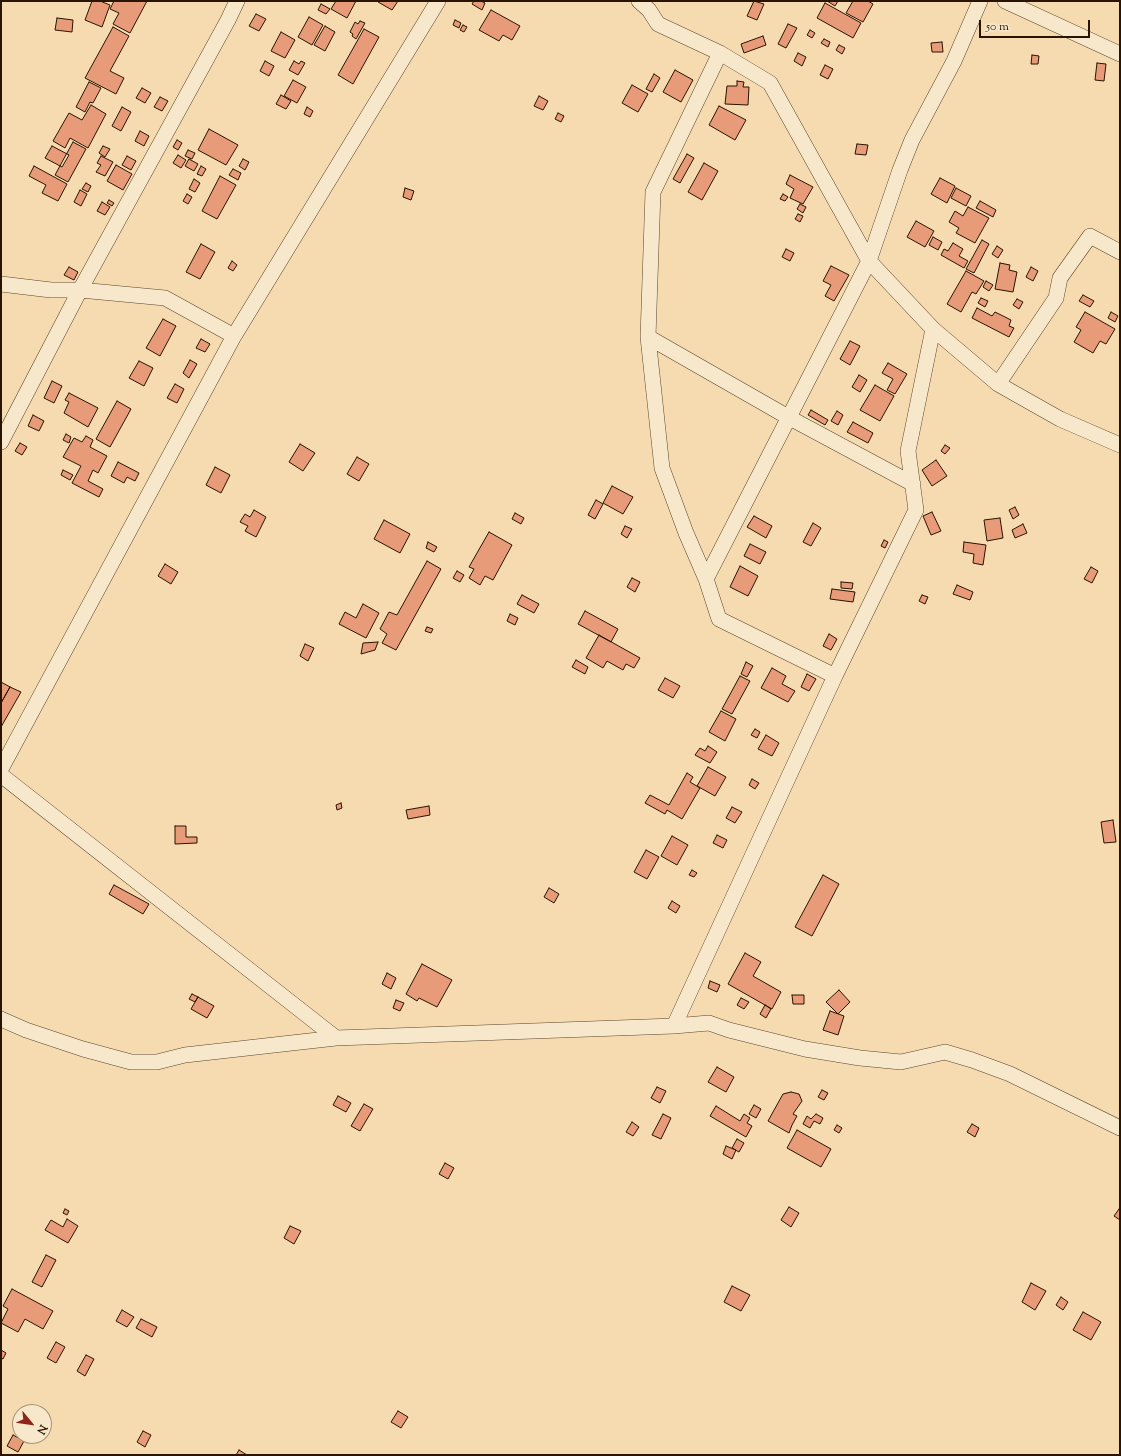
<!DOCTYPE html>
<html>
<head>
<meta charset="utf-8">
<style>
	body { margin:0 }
	#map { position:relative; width:1121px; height:1456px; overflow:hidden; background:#f5dbaf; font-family:"Sorts Mill Goudy",serif }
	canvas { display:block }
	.frame { position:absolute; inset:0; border:2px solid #291301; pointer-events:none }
	.north { position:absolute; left:12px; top:1404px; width:40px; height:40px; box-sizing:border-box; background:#f8e8cb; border:1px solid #a5937a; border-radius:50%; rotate:119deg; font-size:11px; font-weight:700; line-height:16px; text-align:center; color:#291301 }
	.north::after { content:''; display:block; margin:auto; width:14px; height:18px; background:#8f2418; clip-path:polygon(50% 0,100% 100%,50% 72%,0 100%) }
	.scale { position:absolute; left:979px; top:20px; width:111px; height:18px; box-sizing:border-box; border:2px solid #291301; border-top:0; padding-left:5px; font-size:12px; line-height:14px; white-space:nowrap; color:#291301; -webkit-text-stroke:3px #f8e8cb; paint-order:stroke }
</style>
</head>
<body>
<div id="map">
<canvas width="1121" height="1456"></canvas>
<div class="frame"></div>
<div class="north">N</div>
<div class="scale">50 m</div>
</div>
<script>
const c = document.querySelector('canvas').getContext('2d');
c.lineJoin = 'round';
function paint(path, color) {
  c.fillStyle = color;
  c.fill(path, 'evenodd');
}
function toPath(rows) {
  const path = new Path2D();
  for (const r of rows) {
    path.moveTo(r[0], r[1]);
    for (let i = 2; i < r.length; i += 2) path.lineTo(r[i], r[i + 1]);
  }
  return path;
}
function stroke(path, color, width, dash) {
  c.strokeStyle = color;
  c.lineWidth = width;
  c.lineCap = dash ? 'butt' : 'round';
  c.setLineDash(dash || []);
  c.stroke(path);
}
const building = toPath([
	[92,1,100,1,110,5,102,27,85,20,92,1],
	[114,1,147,1,130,33,113,24,119,13,110,9,114,1],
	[336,1,356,1,347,18,331,9,336,1],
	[378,1,398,1,392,10,378,2,378,1],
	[474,1,481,1,485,3,482,10,472,4,474,1],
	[754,1,764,4,757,20,747,16,754,1],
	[827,1,838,1,835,6,827,1],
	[853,1,868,1,873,4,863,22,846,13,853,1],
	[825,3,861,23,853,38,817,18,825,3],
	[321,4,330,9,326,14,318,10,321,4],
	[491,10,520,26,512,40,503,35,499,41,479,30,491,10],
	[256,14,266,19,259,31,249,26,256,14],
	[309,17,323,25,312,45,298,37,309,17],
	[57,18,73,20,72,32,55,30,57,18],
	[455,20,461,23,459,28,453,25,455,20],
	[360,21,365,23,356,39,352,36,353,34,350,32,355,22,358,24,360,21],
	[788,24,797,28,786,48,778,44,788,24],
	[463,25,467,27,464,32,460,30,463,25],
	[325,26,335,32,325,51,314,45,325,26],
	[113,27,129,36,110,71,124,78,116,94,85,78,113,27],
	[364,29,379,37,353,84,338,75,364,29],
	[810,30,815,33,812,38,807,35,810,30],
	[281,32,295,40,285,58,271,51,281,32],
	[763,36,766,45,744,53,741,44,763,36],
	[824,39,830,42,828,47,821,43,824,39],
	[942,42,943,52,932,52,931,43,942,42],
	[839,45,845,48,842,54,836,50,839,45],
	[798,53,806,57,802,66,794,61,798,53],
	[1032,55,1039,56,1038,64,1031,64,1032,55],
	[265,61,274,66,269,76,260,71,265,61],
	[294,61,299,64,301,61,305,63,298,75,289,70,294,61],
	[1097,63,1106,64,1104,81,1095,80,1097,63],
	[825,65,833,69,828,79,820,75,825,65],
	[675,70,693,80,681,102,663,92,675,70],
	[654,74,660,78,652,92,646,89,654,74],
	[293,80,306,87,297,103,284,96,293,80],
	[737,81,744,82,743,87,749,87,748,105,725,104,727,86,737,86,737,81],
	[89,82,101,88,93,103,90,102,85,112,76,107,89,82],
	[632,85,648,94,638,112,622,103,632,85],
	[142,88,151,93,145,103,136,98,142,88],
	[281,95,291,101,286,109,276,104,281,95],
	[539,96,548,101,543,110,534,106,539,96],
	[160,97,168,101,162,111,154,107,160,97],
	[91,105,106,114,88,148,70,138,65,148,53,141,69,113,82,120,91,105],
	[719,106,746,120,735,140,709,125,719,106],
	[122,107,131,112,121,131,112,126,122,107],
	[307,107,313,111,310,117,304,114,307,107],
	[558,113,564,116,561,122,555,119,558,113],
	[209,129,238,145,226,165,198,150,209,129],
	[140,131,149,136,144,146,135,141,140,131],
	[177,140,182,143,178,150,173,147,177,140],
	[73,142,86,149,68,182,55,175,73,142],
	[857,144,868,145,866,155,855,154,857,144],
	[52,146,69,155,62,167,45,158,52,146],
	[103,146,110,149,105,157,99,153,103,146],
	[188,150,195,153,192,159,185,156,188,150],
	[687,154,694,158,680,183,673,179,687,154],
	[178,155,186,160,181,168,173,163,178,155],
	[101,156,113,162,105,176,96,172,101,165,97,163,101,156],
	[127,156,136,161,131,170,122,165,127,156],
	[189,159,198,164,194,171,185,166,189,159],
	[243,159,249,162,245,170,239,166,243,159],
	[704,163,718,171,702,200,688,192,704,163],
	[116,165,132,174,123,190,107,181,116,165],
	[34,166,67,184,58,201,42,193,46,185,29,176,34,166],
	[201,166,206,169,202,176,197,174,201,166],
	[233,169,241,173,238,180,229,175,233,169],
	[790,175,813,187,803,204,790,198,794,189,786,184,790,175],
	[220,176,236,185,217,219,202,211,220,176],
	[940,178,955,186,947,203,931,194,940,178],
	[194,179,200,183,195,192,189,189,194,179],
	[86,183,91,186,88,192,82,189,86,183],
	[405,188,414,191,411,200,403,197,405,188],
	[956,188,971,196,966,206,951,198,956,188],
	[80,190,87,194,81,206,74,202,80,190],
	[187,194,192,197,188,204,183,201,187,194],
	[783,194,788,197,785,201,780,199,783,194],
	[109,200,114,203,112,206,107,203,109,200],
	[980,201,996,210,993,217,976,208,980,201],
	[102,202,110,207,105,215,97,211,102,202],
	[800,204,806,207,803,213,797,209,800,204],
	[968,207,989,218,975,243,956,233,959,228,949,222,955,211,963,216,968,207],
	[798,214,803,216,800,222,795,219,798,214],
	[916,221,934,231,925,247,907,237,916,221],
	[933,237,942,242,938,250,929,245,933,237],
	[982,240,989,244,974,273,966,269,982,240],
	[953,243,963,249,959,256,968,261,964,268,941,255,944,249,948,251,953,243],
	[201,244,215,252,200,279,186,272,201,244],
	[997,246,1003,250,998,258,992,254,997,246],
	[786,249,794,253,790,261,782,257,786,249],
	[232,261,237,265,233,271,228,268,232,261],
	[1000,263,1010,265,1009,270,1017,272,1013,292,995,289,1000,263],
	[831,266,849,275,834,301,825,296,831,285,823,281,831,266],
	[69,267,78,272,74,280,64,275,69,267],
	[1031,267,1038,271,1033,281,1026,277,1031,267],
	[966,271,984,281,976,294,972,292,961,312,947,304,966,271],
	[986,281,993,285,989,291,983,287,986,281],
	[1083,295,1094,301,1090,307,1079,301,1083,295],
	[981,298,988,301,985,307,978,303,981,298],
	[1017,299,1023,302,1019,309,1013,305,1017,299],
	[977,308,992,316,995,312,1011,320,1009,326,1014,328,1009,337,972,318,977,308],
	[1085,312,1115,329,1106,344,1100,341,1093,353,1074,342,1081,330,1076,327,1085,312],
	[1111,312,1118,316,1115,322,1108,318,1111,312],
	[163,319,176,326,160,356,146,348,163,319],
	[201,339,210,344,205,352,196,348,201,339],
	[850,341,860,346,850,365,840,359,850,341],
	[190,360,197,364,189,378,183,373,190,360],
	[139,361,153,368,144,386,129,378,139,361],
	[888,363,907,374,895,394,887,390,893,379,882,373,888,363],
	[859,375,867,380,860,392,852,387,859,375],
	[52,381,62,386,54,403,44,398,52,381],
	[175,384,184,389,177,403,167,398,175,384],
	[875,385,894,396,880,421,860,410,875,385],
	[69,393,98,408,88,427,64,413,69,402,65,400,69,393],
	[117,401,131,409,110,447,96,439,117,401],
	[811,410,828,420,825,425,808,415,811,410],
	[837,411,843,415,838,425,831,421,837,411],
	[33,415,44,421,39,431,28,426,33,415],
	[853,422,873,433,868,443,847,432,853,422],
	[66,434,71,437,69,443,63,440,66,434],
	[86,436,93,440,90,447,107,456,98,473,93,470,88,481,103,489,99,497,72,483,81,466,63,457,74,438,82,442,86,436],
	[20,443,27,447,22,455,15,451,20,443],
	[300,444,315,453,303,471,289,462,300,444],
	[945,445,950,448,945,454,941,451,945,445],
	[357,457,369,464,359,481,347,474,357,457],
	[936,460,947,476,932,486,922,470,936,460],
	[118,462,139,473,135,481,127,477,124,483,111,476,118,462],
	[215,467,230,475,221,493,206,485,215,467],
	[63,470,73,475,70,480,61,475,63,470],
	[612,486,633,497,623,514,603,503,612,486],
	[596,500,603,504,595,519,588,515,596,500],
	[1015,507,1019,515,1013,519,1009,510,1015,507],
	[254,510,266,517,256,537,245,531,248,526,240,522,245,514,250,517,254,510],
	[932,512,941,531,931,535,923,516,932,512],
	[515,513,524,518,521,524,512,519,515,513],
	[754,516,772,526,766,538,747,527,754,516],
	[1000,518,1003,538,987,541,984,520,1000,518],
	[384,520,410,534,400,553,374,539,384,520],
	[813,523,821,528,811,546,803,542,813,523],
	[1023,524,1027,533,1015,538,1012,530,1023,524],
	[625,526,632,529,627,538,621,534,625,526],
	[489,532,512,545,493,580,485,576,480,585,469,578,474,569,469,567,489,532],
	[884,540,888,542,885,548,881,546,884,540],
	[428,542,437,547,434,552,426,548,428,542],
	[964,542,986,545,983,565,973,563,974,554,963,552,964,542],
	[750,544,766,552,760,564,744,556,750,544],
	[427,561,441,569,396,650,382,643,387,634,380,629,389,612,397,615,427,561],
	[165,564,178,572,171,584,158,576,165,564],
	[740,566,758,576,748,596,730,587,740,566],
	[1091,567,1098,571,1092,583,1084,579,1091,567],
	[457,571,464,575,460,582,453,578,457,571],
	[632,578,640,582,635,592,627,587,632,578],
	[841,582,853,583,852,589,841,588,841,582],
	[957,585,973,592,970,600,953,594,957,585],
	[832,589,855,592,853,602,830,599,832,589],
	[522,595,539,604,534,613,517,604,522,595],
	[922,595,928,597,925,604,919,601,922,595],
	[363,604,379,613,366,638,339,624,345,612,356,618,363,604],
	[585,611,618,629,611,642,578,624,585,611],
	[510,614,518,618,515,625,507,621,510,614],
	[427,627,433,629,431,633,425,631,427,627],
	[829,634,837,639,831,650,823,646,829,634],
	[599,635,640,658,634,668,626,664,623,670,607,661,603,668,586,658,599,635],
	[378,642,375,650,361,654,363,643,378,642],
	[305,644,314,648,308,661,300,656,305,644],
	[576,660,588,667,585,674,572,667,576,660],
	[746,662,753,666,747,677,741,674,746,662],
	[772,668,786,676,782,684,795,691,788,702,761,688,772,668],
	[807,674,816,679,809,691,801,687,807,674],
	[740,676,750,681,732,714,722,709,740,676],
	[665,678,680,686,673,698,658,690,665,678],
	[1,682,10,687,1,703,1,682],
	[10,687,21,692,1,727,1,703,10,687],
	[721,711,736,719,725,741,709,732,721,711],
	[755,729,760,732,757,738,751,735,755,729],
	[766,735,779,743,772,756,758,749,766,735],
	[708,746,717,752,710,763,695,755,700,748,705,751,708,746],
	[708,767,726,777,715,796,697,786,708,767],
	[687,773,693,777,690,782,700,788,682,819,667,810,665,814,645,803,650,795,669,805,687,773],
	[752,779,759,783,755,789,749,785,752,779],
	[341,803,342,808,337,810,336,805,341,803],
	[429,806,430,815,408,819,406,810,429,806],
	[732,807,742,812,735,823,726,818,732,807],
	[1113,820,1116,842,1104,843,1101,822,1113,820],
	[175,826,186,826,186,837,197,837,197,843,175,844,175,826],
	[717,835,727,840,723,848,713,843,717,835],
	[672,836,688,845,677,865,661,856,672,836],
	[646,850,659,857,647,879,634,872,646,850],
	[692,870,697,873,694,877,689,875,692,870],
	[823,875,839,884,812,936,795,927,823,875],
	[114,885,149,904,143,914,109,894,114,885],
	[549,888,559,894,554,903,544,897,549,888],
	[672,901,680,906,676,913,668,908,672,901],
	[745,953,761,962,753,976,781,992,772,1009,728,984,745,953],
	[422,964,452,980,437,1007,419,998,417,1001,406,994,422,964],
	[387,973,396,978,391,989,382,984,387,973],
	[710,981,720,985,717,992,708,988,710,981],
	[839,990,850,1002,838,1014,826,1002,839,990],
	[192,994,198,997,195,1002,189,999,192,994],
	[792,995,804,995,804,1004,793,1004,792,995],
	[198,997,214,1006,207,1018,191,1009,198,997],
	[741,998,749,1002,744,1009,737,1005,741,998],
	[396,1000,404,1003,400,1011,393,1008,396,1000],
	[765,1005,771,1009,766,1018,760,1014,765,1005],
	[830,1011,844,1016,838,1035,823,1030,830,1011],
	[717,1067,734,1077,726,1092,708,1082,717,1067],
	[657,1087,666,1091,660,1103,651,1098,657,1087],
	[822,1090,828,1093,824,1100,818,1097,822,1090],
	[791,1092,799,1094,802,1101,793,1114,797,1116,792,1125,789,1133,768,1121,783,1094,791,1092],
	[338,1096,351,1103,346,1112,333,1105,338,1096],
	[364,1104,373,1109,360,1131,351,1126,364,1104],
	[754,1105,761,1109,756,1118,749,1114,754,1105],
	[716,1106,740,1121,744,1114,750,1118,747,1123,752,1126,746,1137,710,1116,716,1106],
	[663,1114,671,1118,661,1139,652,1135,663,1114],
	[816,1114,823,1118,820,1124,814,1121,810,1128,803,1124,807,1116,811,1119,816,1114],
	[632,1122,639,1127,633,1136,626,1132,632,1122],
	[972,1124,979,1128,975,1137,967,1132,972,1124],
	[837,1125,842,1128,839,1133,834,1130,837,1125],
	[797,1130,831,1149,821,1167,787,1148,797,1130],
	[737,1139,744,1143,739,1152,732,1148,737,1139],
	[726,1146,736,1150,732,1159,723,1154,726,1146],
	[445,1163,454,1168,448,1179,439,1174,445,1163],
	[789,1207,799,1213,791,1227,781,1220,789,1207],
	[65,1209,69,1211,67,1215,63,1213,65,1209],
	[1119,1209,1120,1209,1120,1220,1114,1216,1119,1209],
	[67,1219,78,1226,68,1243,45,1230,51,1220,63,1227,67,1219],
	[290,1226,301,1231,294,1244,284,1238,290,1226],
	[46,1255,56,1260,42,1287,32,1282,46,1255],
	[1031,1283,1046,1291,1035,1310,1022,1302,1031,1283],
	[732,1286,750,1295,741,1311,724,1302,732,1286],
	[12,1289,53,1311,43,1329,25,1319,18,1332,1,1323,8,1309,3,1306,12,1289],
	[1061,1297,1068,1302,1063,1310,1056,1305,1061,1297],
	[122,1310,134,1317,127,1327,116,1321,122,1310],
	[1083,1312,1101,1322,1091,1340,1073,1330,1083,1312],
	[141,1319,157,1327,152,1337,136,1328,141,1319],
	[56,1342,65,1347,56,1363,47,1358,56,1342],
	[1,1350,6,1353,3,1359,1,1358,1,1350],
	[86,1355,94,1359,85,1376,77,1371,86,1355],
	[398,1411,408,1417,401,1428,391,1422,398,1411],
	[143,1431,151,1435,145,1447,137,1442,143,1431],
	[13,1435,24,1441,18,1452,7,1446,13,1435],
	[239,1450,247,1455,236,1455,239,1450]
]);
paint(building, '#e79b78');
stroke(building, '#291301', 1);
const minor = toPath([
	[639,1,649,10,658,24,720,53,770,83,869,261,933,329,998,384,1060,419,1120,445],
	[1005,1,1120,54],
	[720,53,653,192,648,337,662,468,686,533,706,579,719,619,835,676],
	[1,284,51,290,80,290,165,298,234,336],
	[648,337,788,417,913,484],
	[998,384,1056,298,1060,278,1090,236,1120,252],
	[1,442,80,290,228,20,237,1],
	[706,579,869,261,900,170,912,140,954,61,980,1],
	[1,769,234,336,438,1],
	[1,775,336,1038],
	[1,1019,26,1030,83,1049,131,1062,157,1062,185,1055,336,1038,674,1026,709,1023,729,1030,805,1049,860,1058,901,1062,945,1052,972,1060,1010,1074,1120,1128],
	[674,1026,835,676,916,510,908,451,933,329]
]);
stroke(minor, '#5c452c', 16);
stroke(minor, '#f8e8cb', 15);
</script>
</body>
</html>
